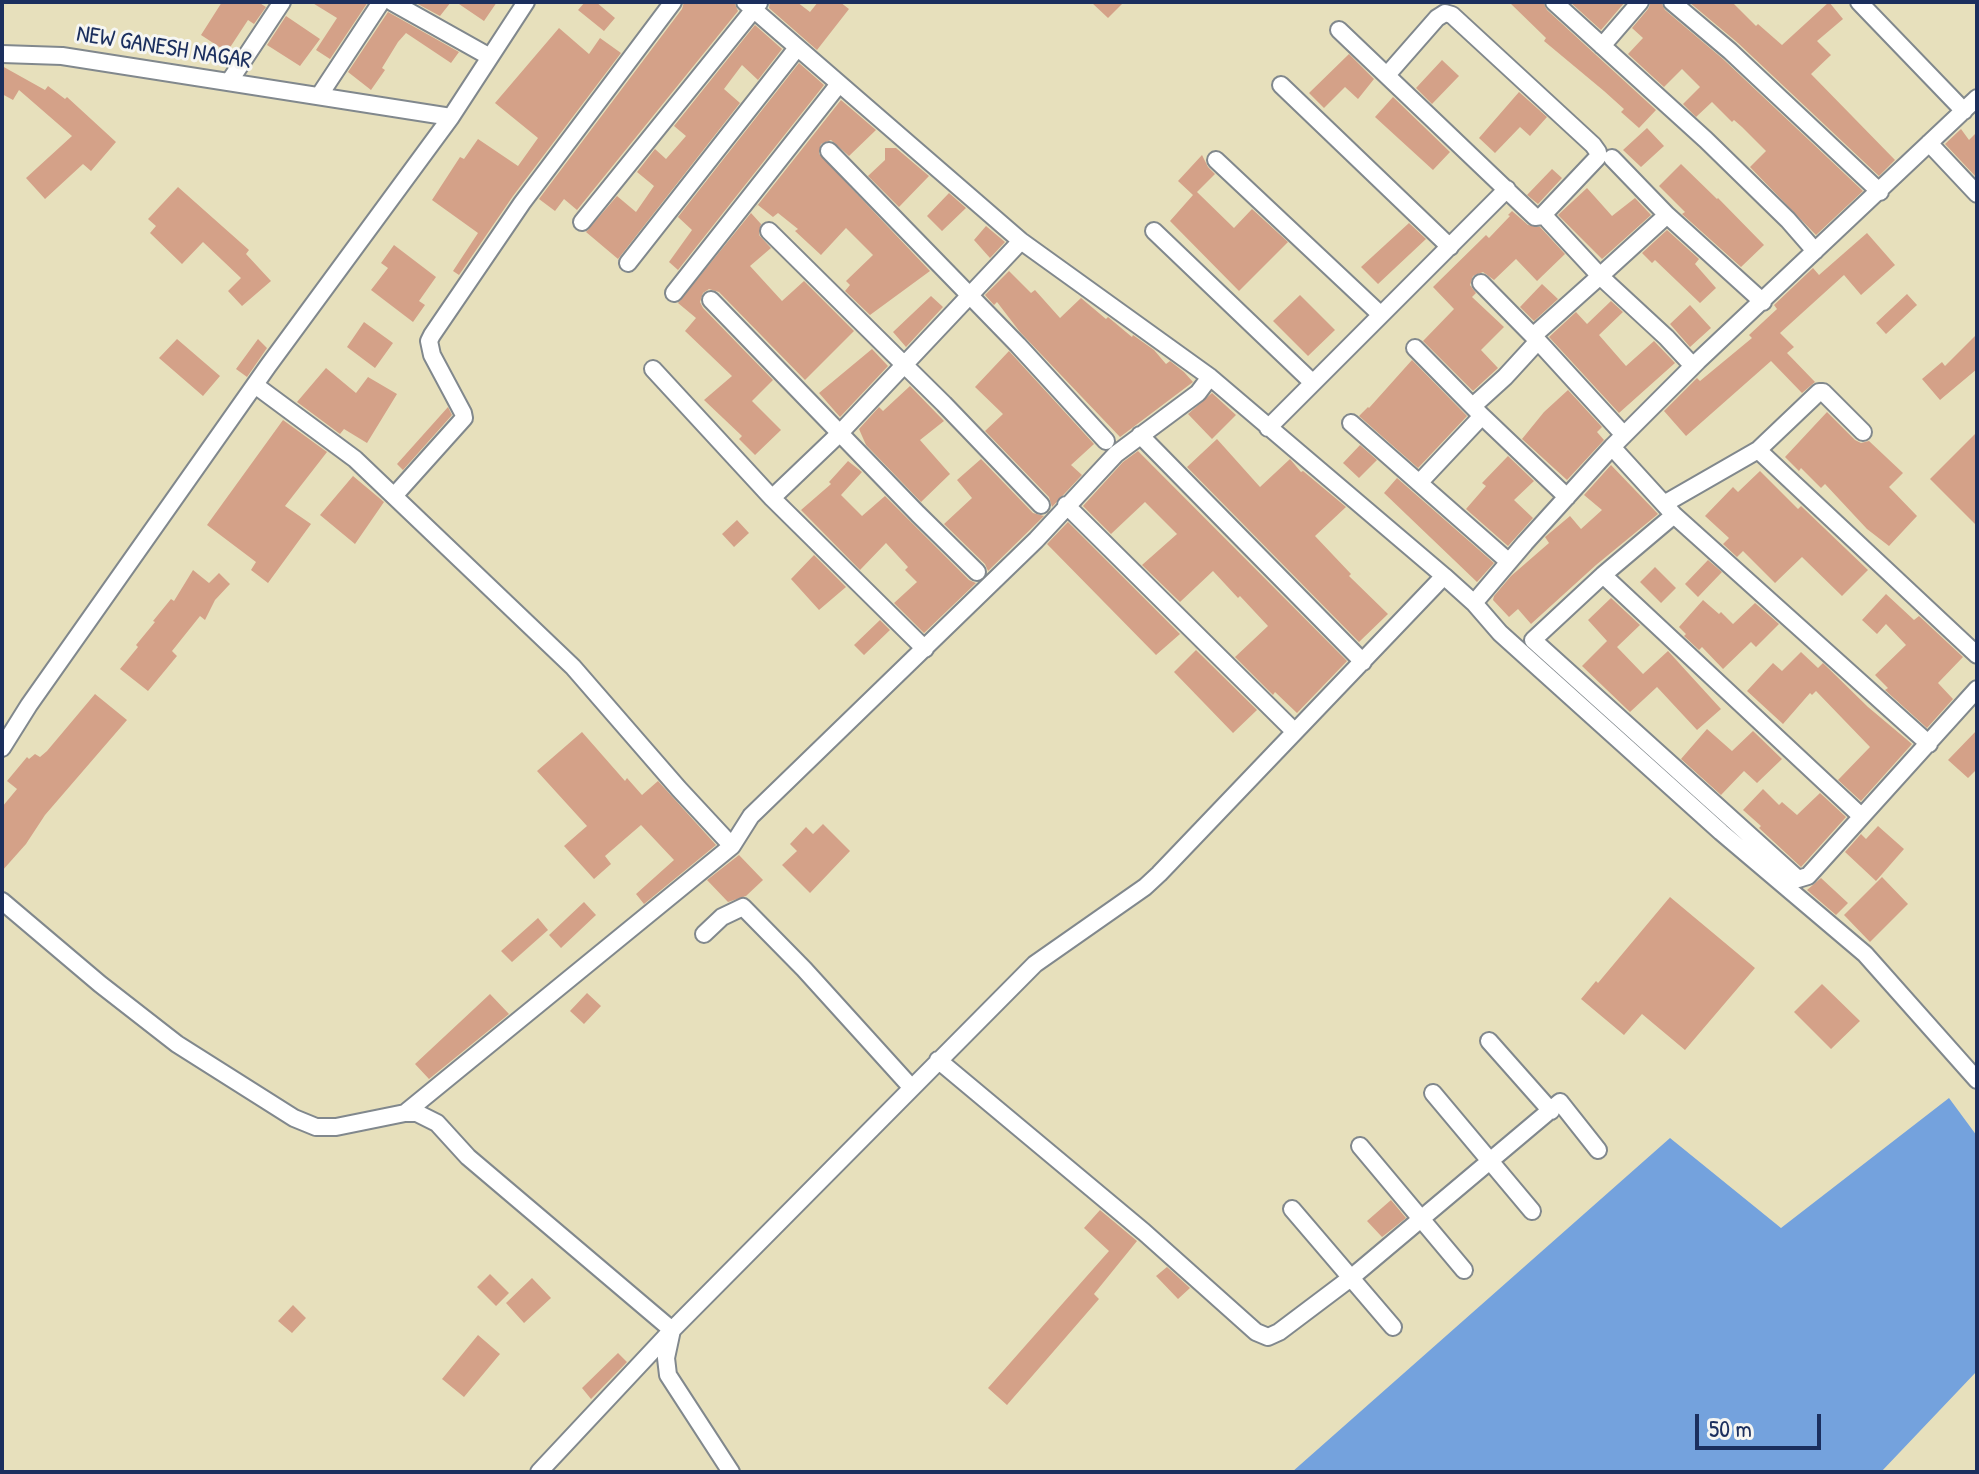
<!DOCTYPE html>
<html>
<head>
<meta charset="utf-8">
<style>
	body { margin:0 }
	#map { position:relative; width:1979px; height:1474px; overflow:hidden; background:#e7e0bc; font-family:"Patrick Hand",sans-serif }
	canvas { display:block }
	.frame { position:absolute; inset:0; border:4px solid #1b2f5e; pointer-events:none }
	.scale { position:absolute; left:1695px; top:1414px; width:126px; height:36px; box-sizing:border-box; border:4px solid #1b2f5e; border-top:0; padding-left:10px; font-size:24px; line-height:28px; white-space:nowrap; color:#1b2f5e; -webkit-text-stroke:6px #f6f6f2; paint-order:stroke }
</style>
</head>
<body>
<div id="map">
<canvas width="1979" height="1474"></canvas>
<div class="frame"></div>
<div class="scale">50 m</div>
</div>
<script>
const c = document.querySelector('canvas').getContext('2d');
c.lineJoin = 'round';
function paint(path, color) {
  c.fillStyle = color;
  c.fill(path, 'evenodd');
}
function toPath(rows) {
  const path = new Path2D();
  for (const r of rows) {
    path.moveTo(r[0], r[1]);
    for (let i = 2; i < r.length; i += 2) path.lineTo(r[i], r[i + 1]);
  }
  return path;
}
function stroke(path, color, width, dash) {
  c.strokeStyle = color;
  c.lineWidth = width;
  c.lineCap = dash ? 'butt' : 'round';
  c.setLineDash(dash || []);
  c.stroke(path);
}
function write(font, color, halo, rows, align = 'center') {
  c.font = font + ' "Patrick Hand",sans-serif';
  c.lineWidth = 6;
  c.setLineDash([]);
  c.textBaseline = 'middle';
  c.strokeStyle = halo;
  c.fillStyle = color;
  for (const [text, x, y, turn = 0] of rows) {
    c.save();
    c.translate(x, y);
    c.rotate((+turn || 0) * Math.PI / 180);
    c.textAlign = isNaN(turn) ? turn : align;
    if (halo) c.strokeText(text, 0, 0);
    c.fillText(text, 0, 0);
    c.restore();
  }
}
paint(toPath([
	[1949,1098,1977,1136,1977,1371,1881,1472,1292,1472,1670,1138,1781,1228]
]), '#74a2dd');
paint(toPath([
	[222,2,258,2,266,7,254,24,248,20,227,52,201,35],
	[311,2,368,2,330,59,316,50,337,18],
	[414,2,451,2,440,16],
	[456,2,497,2,484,21],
	[585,2,596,2,615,18,604,31,578,10],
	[684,2,734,2,738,11,577,210,564,199,555,211,539,199,682,9],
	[770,2,797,2,810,12,818,2,840,2,849,9,817,50,769,8],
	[1091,2,1124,2,1108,18],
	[1509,2,1543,2,1547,10,1656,110,1639,128,1621,112,1624,109,1604,91,1544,41,1546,38],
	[1570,2,1625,2,1601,30],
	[1651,2,1661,2,1665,10,1723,59,1863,191,1816,235,1750,167,1766,151,1742,127,1734,120,1732,122,1712,102,1696,117,1683,104,1700,87,1682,69,1664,87,1628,54,1643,38,1632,28,1648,9],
	[1689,2,1732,2,1756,26,1758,24,1782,45,1829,2,1843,19,1817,41,1831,55,1811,74,1895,160,1879,176,1738,43],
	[388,12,459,52,451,63,406,33,398,42,382,68,385,70,371,90,348,72],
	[286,16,320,39,300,66,267,45],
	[755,25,782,49,758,80,742,65,724,89,740,103,618,259,586,232,617,196,636,212,654,186,637,172,655,149,666,159,686,136,674,126],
	[559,28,589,54,600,38,621,53,513,196,459,275,453,271,478,233,432,200,460,157,464,159,478,139,518,166,538,138,495,103],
	[1349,54,1374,79,1358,99,1345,87,1324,108,1309,93],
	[1442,60,1459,76,1432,104,1416,88],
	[799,63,824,85,678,270,669,262,692,230,678,217],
	[2,66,45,90,48,86,65,99,67,97,116,142,91,171,83,164,45,199,26,178,72,136,19,90,13,100,2,94],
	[1519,92,1547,117,1530,136,1520,127,1495,153,1479,138],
	[1393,97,1450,152,1433,170,1375,117],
	[841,100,876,130,849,156,831,140,821,144,819,154,930,271,870,315,845,291,850,285,846,281,873,255,846,228,821,255,795,231,798,229,778,213,773,217,758,205,753,211],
	[1647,128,1664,146,1641,167,1623,150],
	[1961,129,1969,140,1977,132,1977,178,1945,144],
	[885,148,896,148,929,176,899,207,868,176,885,160],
	[1202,155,1208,167,1215,174,1197,192,1234,228,1252,209,1288,242,1239,291,1170,221,1193,195,1178,181],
	[1681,164,1717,199,1718,198,1764,245,1741,267,1682,214,1685,212,1659,186],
	[1552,169,1562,178,1538,204,1527,195],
	[178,187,249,250,246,254,271,281,242,306,228,291,241,278,203,242,182,264,150,233,156,226,148,219],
	[1587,188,1612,216,1635,198,1651,215,1602,259,1558,215],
	[949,193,966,208,942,231,927,216],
	[1512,211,1528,225,1540,227,1565,254,1537,281,1516,259,1494,280,1483,272,1473,276,1470,285,1476,293,1472,297,1504,327,1481,350,1498,368,1473,391,1423,341,1454,309,1433,287,1486,235,1489,238,1510,216,1508,215],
	[751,213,761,224,759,235,771,248,750,266,782,301,804,281,854,331,805,380,719,292,709,289,703,293,700,302,703,308,773,380,752,401,781,430,755,455,739,439,742,436,704,400,732,376,685,331,696,318,678,303],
	[1409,223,1426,239,1378,284,1361,267],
	[986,226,1005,242,990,258,974,240],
	[1667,230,1699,259,1695,264,1716,288,1700,303,1655,260,1652,263,1642,253],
	[1867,233,1895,265,1861,295,1844,275,1780,333,1794,347,1787,353,1815,382,1802,393,1771,361,1686,436,1664,411,1697,378,1700,381,1752,338,1749,335,1777,309,1774,305,1813,268,1819,275],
	[394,245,436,277,419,301,425,305,413,322,371,290,388,268,381,263],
	[1009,271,1031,293,1035,290,1060,318,1081,298,1106,319,1108,317,1132,337,1133,335,1154,350,1166,364,1170,361,1184,372,1193,382,1120,437,1020,332,997,302,994,305,985,295],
	[1542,284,1558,299,1534,321,1520,307],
	[1907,294,1917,305,1886,334,1876,323],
	[1300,295,1335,330,1308,356,1273,321],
	[931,296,943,307,906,347,893,332],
	[1611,301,1623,312,1599,335,1626,366,1654,341,1675,363,1619,413,1549,337,1576,312,1587,324],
	[1690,305,1711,328,1690,347,1670,324],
	[364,322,393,343,375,368,347,347],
	[1977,334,1977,369,1940,400,1922,379,1942,362,1945,366],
	[177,339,220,376,203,396,159,358],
	[258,339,267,348,247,377,236,369],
	[872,349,888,366,840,417,819,393],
	[1009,351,1094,444,1071,465,1082,475,1052,507,1049,497,985,431,1003,414,975,387],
	[1412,360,1467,416,1418,468,1359,416,1368,407,1369,408],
	[326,368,356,393,368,377,397,394,367,443,344,429,340,434,297,402],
	[910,386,944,421,920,440,950,474,921,502,866,445,859,429,879,407,883,411],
	[1568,390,1602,427,1597,432,1604,440,1567,480,1522,439,1544,412],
	[1212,393,1236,415,1212,439,1188,414],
	[448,407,452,415,403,470,397,464],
	[1827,412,1855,440,1861,443,1869,441,1903,473,1889,487,1917,516,1889,546,1867,529,1825,484,1821,488,1801,468,1799,471,1785,457],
	[283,420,327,452,285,506,311,524,268,583,251,570,256,562,207,525],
	[1977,432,1977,526,1930,479],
	[1217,439,1260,487,1290,459,1301,472,1303,471,1346,507,1315,536,1351,574,1349,576,1388,614,1359,642,1187,467],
	[1360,445,1377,460,1359,478,1343,463],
	[1138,451,1347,661,1297,713,1275,692,1273,695,1235,657,1268,626,1240,596,1238,598,1213,571,1180,602,1142,565,1177,534,1145,502,1111,534,1083,506,1123,462],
	[1508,456,1534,481,1514,500,1533,518,1508,546,1466,509,1486,486,1482,483],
	[981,459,1033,513,1044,516,988,571,985,564,944,524,972,498,957,480],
	[848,461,862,472,841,495,862,516,885,496,969,580,976,583,924,633,894,603,917,582,905,570,908,567,886,543,860,570,801,510,831,484,829,482],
	[1611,465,1658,514,1596,565,1531,624,1518,609,1509,617,1493,600,1494,596,1511,576,1549,543,1545,537,1570,516,1581,529,1602,510,1584,495],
	[1760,471,1798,509,1801,506,1868,570,1842,596,1802,557,1775,583,1743,551,1737,557,1723,544,1729,538,1705,516,1733,487,1738,492],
	[353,476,384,502,355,544,320,515],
	[1397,478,1494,563,1477,582,1384,493],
	[737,520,749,533,734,547,722,534],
	[1068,522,1180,634,1156,655,1047,544],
	[814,555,846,587,819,610,791,579],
	[1708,560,1722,572,1698,597,1685,584],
	[1655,567,1676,588,1661,603,1640,582],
	[193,570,209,583,219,573,230,584,215,600,205,620,200,616,172,651,177,656,148,691,120,669,138,647,136,645,155,622,153,621,171,599,174,601],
	[1886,594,1914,620,1919,616,1963,657,1938,683,1953,699,1927,728,1885,690,1888,688,1875,675,1906,645,1886,624,1877,634,1862,620],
	[1611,598,1640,625,1617,647,1643,674,1668,651,1721,709,1697,730,1657,687,1630,712,1582,666,1607,641,1588,620],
	[1703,600,1719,614,1721,612,1733,624,1755,603,1779,624,1756,647,1751,642,1723,669,1702,647,1699,650,1684,636,1686,634,1679,627],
	[880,620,890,630,864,655,854,645],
	[1196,650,1257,710,1233,733,1174,672],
	[1801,652,1818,668,1823,663,1868,707,1912,744,1861,801,1838,780,1870,747,1816,691,1812,695,1810,693,1783,724,1747,691,1773,663,1782,671],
	[95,694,127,720,45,815,26,844,2,871,2,807,17,789,7,781,27,757,29,759,35,754,40,757,47,751],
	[1707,729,1732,751,1753,731,1782,759,1757,783,1744,771,1721,795,1681,759],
	[1977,730,1977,769,1968,778,1948,760],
	[582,732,625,781,627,778,642,795,658,781,716,845,644,904,636,894,674,860,641,825,605,856,611,864,594,879,564,846,587,826,537,771],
	[1763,789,1779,805,1782,802,1797,815,1820,793,1846,817,1801,867,1759,828,1761,826,1743,810],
	[823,824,850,851,810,893,782,865,797,851,790,844,806,827,813,834],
	[1878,826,1904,849,1876,881,1845,852,1861,834,1866,839],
	[739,855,763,880,746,896,728,902,707,880],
	[1882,877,1908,904,1870,942,1844,915],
	[1821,878,1848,903,1836,915,1807,890],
	[1670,897,1755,968,1685,1050,1642,1014,1624,1035,1581,999,1596,981,1598,983],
	[584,902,596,915,561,948,549,935],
	[538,918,548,930,512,962,501,951],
	[1822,984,1860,1021,1831,1049,1794,1012],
	[587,993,601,1006,584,1024,570,1011],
	[490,994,509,1014,429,1079,415,1064],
	[1391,1200,1406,1218,1382,1237,1367,1221],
	[1100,1210,1137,1241,1094,1294,1099,1299,1007,1405,988,1388,1109,1251,1084,1228],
	[1167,1267,1190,1288,1178,1299,1156,1276],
	[490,1274,509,1293,496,1306,477,1287],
	[532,1278,551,1298,524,1323,506,1303],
	[293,1305,306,1318,292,1333,278,1321],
	[478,1335,500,1354,464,1397,442,1379],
	[618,1353,627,1362,591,1399,582,1388]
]), '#d4a188');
const minor = toPath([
	[392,2,490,57],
	[745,2,1021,241,1210,377,1444,576,1474,603,1500,633,1721,832,1865,954,1977,1080],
	[1554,2,1706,140,1788,220,1815,251],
	[1672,2,1730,51,1880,192],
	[1859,2,1964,111],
	[1339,30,1535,217,1542,216,1597,158,1598,152,1593,145,1452,15,1445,13,1437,18,1387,75],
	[1602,46,1640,2],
	[2,54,62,56,451,117],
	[229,82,282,2],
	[1281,85,1450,247],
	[319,96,381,2],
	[1929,143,1977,194],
	[829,151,1018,345,1106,441],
	[1612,158,1667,215],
	[1216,160,1381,315],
	[582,222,759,3],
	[769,231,944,404,1041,505],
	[1154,231,1313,383],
	[628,263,797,48],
	[674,293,839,84],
	[711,300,918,514,977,572],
	[1533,336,1600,276,1548,220],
	[1538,341,1624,435],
	[1415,348,1482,416,1419,483],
	[1693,366,1666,337,1600,276,1667,215,1763,302],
	[653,369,772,498,925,649],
	[255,385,355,459,573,667,679,789,732,846],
	[1473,406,1505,377,1538,341,1481,283],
	[1482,416,1567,497],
	[1351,423,1509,562],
	[1268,428,1507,189],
	[1140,435,1363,662],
	[1612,447,1674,515,1929,744],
	[1758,450,1977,655],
	[394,496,464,418,463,413,432,355,429,341,432,335,522,203,673,2],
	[772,498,839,434,1021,241],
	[1664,504,1758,450,1819,392,1823,392,1863,432],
	[1066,505,1294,731],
	[1674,515,1603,575,1533,640,1798,879,1808,876,1977,689],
	[1603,575,1861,816],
	[1474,603,1525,543,1612,447,1698,361,1977,98],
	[2,748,29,705,268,366,451,117,526,2],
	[2,901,100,984,177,1044,294,1118,316,1127,336,1127,405,1113,417,1113,437,1123,468,1157,672,1330,539,1472],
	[704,934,722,917,743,907,804,969,911,1087],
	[1489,1041,1551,1111],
	[938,1060,1144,1232,1256,1332,1268,1337,1279,1332,1352,1277,1560,1102,1598,1150],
	[1433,1093,1532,1211],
	[405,1113,732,846,751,816,1036,540,1116,454,1198,393,1210,377],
	[1360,1146,1464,1270],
	[1292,1209,1393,1327],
	[731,1472,668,1375,666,1358,672,1330,1035,964,1145,887,1159,874,1444,576]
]);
stroke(minor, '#81888d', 20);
stroke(minor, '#fff', 16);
write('24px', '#1b2f5e', '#f6f6f2', [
	["NEW GANESH NAGAR",164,48,9]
]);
</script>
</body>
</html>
